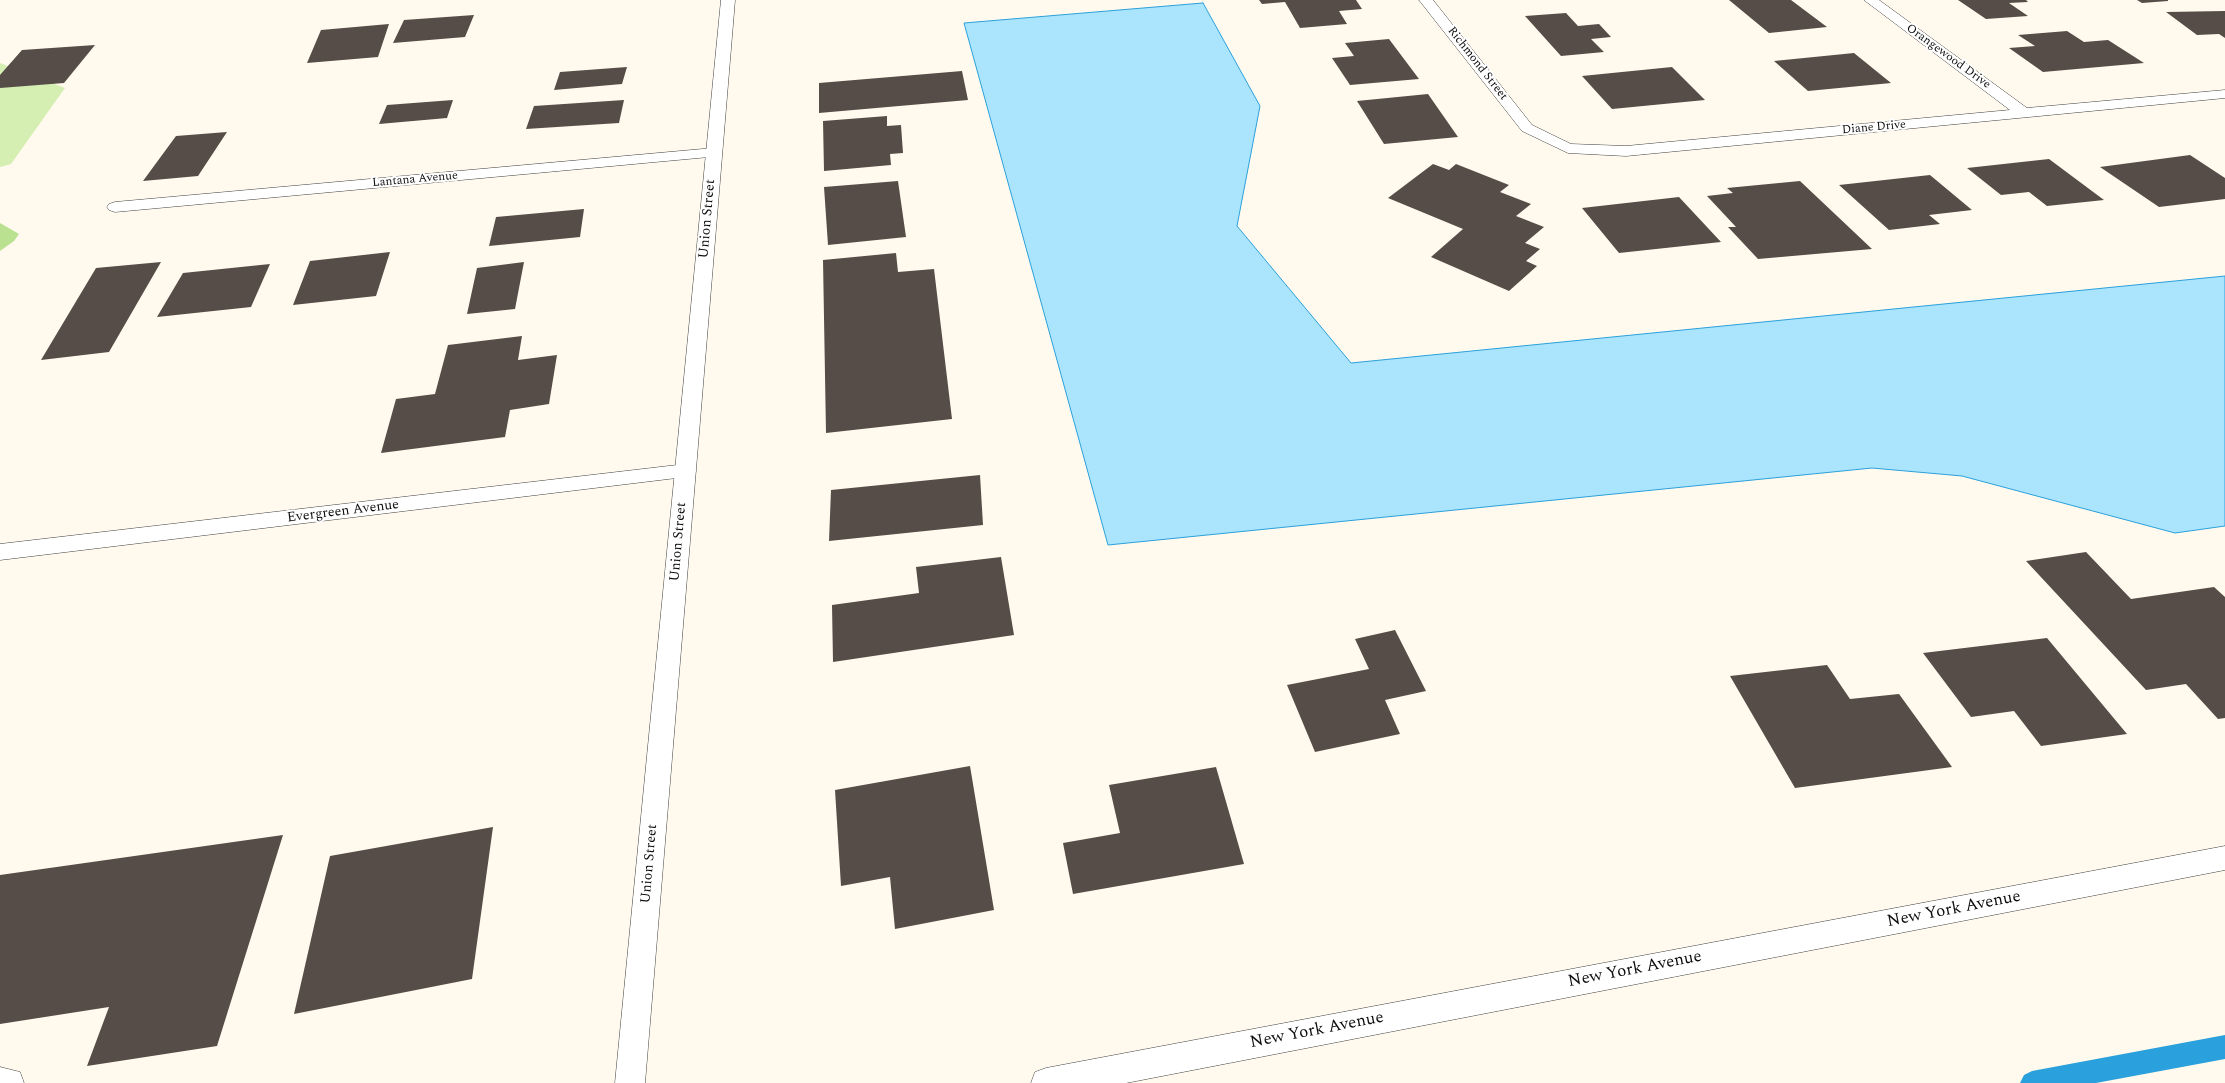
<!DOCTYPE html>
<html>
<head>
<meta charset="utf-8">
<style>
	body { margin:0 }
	canvas { display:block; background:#fffaed }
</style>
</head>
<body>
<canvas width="2225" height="1083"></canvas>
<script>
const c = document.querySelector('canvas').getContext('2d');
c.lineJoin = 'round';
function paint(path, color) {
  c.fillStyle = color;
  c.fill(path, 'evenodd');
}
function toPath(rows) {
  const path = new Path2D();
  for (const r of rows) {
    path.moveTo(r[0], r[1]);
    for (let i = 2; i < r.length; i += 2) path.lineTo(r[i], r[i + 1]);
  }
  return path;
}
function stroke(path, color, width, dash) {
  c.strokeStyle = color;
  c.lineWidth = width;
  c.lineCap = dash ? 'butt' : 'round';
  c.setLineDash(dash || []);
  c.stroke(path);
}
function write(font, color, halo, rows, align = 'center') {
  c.font = font + ' Spectral,serif';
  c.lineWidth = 4;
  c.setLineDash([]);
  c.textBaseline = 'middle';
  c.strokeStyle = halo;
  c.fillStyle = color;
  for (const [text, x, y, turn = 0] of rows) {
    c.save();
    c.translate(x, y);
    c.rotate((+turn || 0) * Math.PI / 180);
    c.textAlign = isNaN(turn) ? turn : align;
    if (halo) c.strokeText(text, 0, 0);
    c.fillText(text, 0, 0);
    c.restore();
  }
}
paint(toPath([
	[0,63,65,88,11,164,0,167]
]), '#d5eeb2');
paint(toPath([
	[0,223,19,234,14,241,0,251]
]), '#b9e190');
const water = toPath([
	[1203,3,1260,106,1237,226,1351,363,2225,276,2225,526,2175,533,1962,476,1872,468,1108,545,964,23,1203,3]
]);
paint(water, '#abe4fd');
stroke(water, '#2aa0dc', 1);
paint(toPath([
	[2225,1035,2225,1059,2096,1083,2020,1083,2024,1075,2032,1071,2225,1035]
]), '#2aa0dc');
paint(toPath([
	[1259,0,1356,0,1362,9,1339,11,1347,24,1300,28,1285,2,1262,4],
	[1729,0,1791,0,1827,27,1769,33],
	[1958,0,2026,0,2028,2,2009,3,2028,16,1986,19],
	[2137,0,2168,0,2168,1,2142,3],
	[2225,11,2225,38,2219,34,2197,35,2166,12],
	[1566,13,1578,26,1599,24,1611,37,1591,39,1604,52,1561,56,1525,16],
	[474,15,465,37,393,43,404,20],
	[389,24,378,57,307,63,321,30],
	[2067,31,2084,42,2108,40,2144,63,2043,72,2009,48,2035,46,2018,35],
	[1389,39,1419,79,1350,85,1332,58,1354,56,1345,43],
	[95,45,64,83,0,88,0,75,22,50],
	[1854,53,1891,83,1808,91,1774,61],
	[627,67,622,84,554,90,560,72],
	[1672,67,1705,100,1612,109,1582,76],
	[962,71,968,100,819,113,819,83],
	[1428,94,1458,137,1384,144,1357,101],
	[453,100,447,118,379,124,387,105],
	[624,100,619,123,526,129,534,106],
	[887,116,887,126,901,125,903,153,890,154,891,165,824,171,823,121],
	[227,132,198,176,143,181,176,136],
	[2190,155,2225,178,2225,199,2159,207,2100,167],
	[2049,159,2104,200,2047,206,2029,192,2001,195,1967,168],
	[1433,164,1449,170,1456,164,1509,185,1500,192,1531,204,1516,216,1544,227,1525,243,1540,249,1526,261,1537,266,1509,291,1431,257,1463,229,1388,198],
	[1930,175,1972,210,1929,215,1940,224,1889,230,1839,185],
	[898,181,906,237,828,245,824,187],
	[1800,181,1872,249,1758,259,1728,227,1736,227,1707,196,1733,193,1727,188],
	[1679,197,1721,242,1619,253,1582,208],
	[584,209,580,237,489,246,496,217],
	[390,252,376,296,293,305,310,261],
	[896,253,898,272,934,269,952,419,826,433,823,260],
	[161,262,109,352,41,360,96,268],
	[524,262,515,309,467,314,477,268],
	[270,264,251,307,157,317,183,273],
	[522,336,518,360,557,355,549,404,510,410,505,437,381,453,396,399,435,394,448,345],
	[980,475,983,525,829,541,831,490],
	[2086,552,2131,599,2214,587,2225,597,2225,718,2218,719,2186,684,2146,690,2026,561],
	[1001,557,1014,635,833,662,832,605,919,593,916,567],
	[1395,630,1426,691,1385,700,1400,734,1315,752,1287,685,1369,669,1355,639],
	[2047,638,2127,734,2041,746,2014,711,1971,717,1923,653],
	[1827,665,1850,699,1899,694,1952,767,1795,788,1730,676],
	[970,766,994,910,895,929,890,877,841,886,835,790],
	[1216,767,1244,864,1073,894,1063,843,1120,833,1109,785],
	[493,827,472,979,294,1014,330,856],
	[283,835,217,1046,87,1066,109,1007,0,1024,0,875]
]), '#574d48');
const service = toPath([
	[0,1067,20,1072,24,1083,0,1083,0,1067]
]);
const minor = toPath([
	[1419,0,1433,0,1532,125,1571,144,1626,146,2010,110,1864,0,1879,0,2027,108,2225,90,2225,98,1626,156,1568,153,1522,131,1419,0],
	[714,148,720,150,722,153,720,156,115,212,109,210,107,207,109,204,115,202,714,148],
	[686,464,693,466,696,471,693,476,0,560,0,544,686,464],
	[2225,846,2225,870,1126,1083,1031,1083,1035,1072,1046,1068,2225,846]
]);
const tertiary = toPath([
	[721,0,735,0,645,1083,615,1083,721,0]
]);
stroke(service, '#404040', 1);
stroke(minor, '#404040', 1);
stroke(tertiary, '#404040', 1);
paint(service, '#fff');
paint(minor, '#fff');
paint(tertiary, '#fff');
write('12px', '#0d0d0d', '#fff', [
	["Orangewood Drive",1948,57,36],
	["Richmond Street",1477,64,52],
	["Diane Drive",1874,128,-5],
	["Lantana Avenue",415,180,-5]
]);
write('14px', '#0d0d0d', '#fff', [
	["Union Street",708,219,-85],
	["Evergreen Avenue",343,512,-7],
	["Union Street",679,542,-85],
	["Union Street",650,864,-85]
]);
write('17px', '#0d0d0d', '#fff', [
	["New York Avenue",1954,910,-11],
	["New York Avenue",1635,970,-11],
	["New York Avenue",1317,1031,-11]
]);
</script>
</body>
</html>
